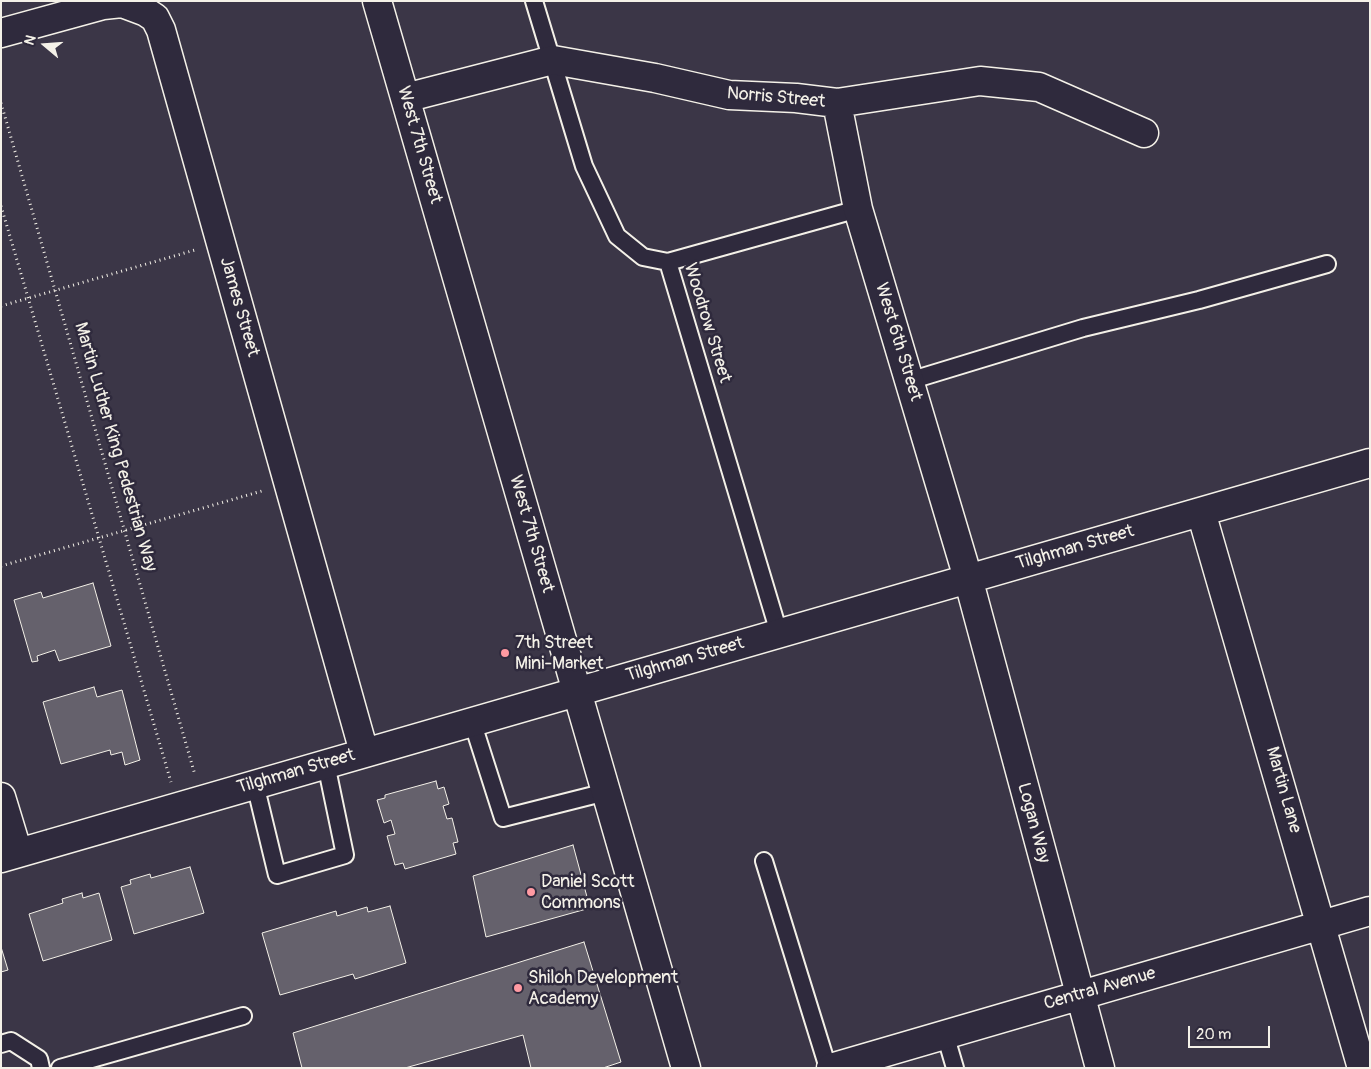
<!DOCTYPE html>
<html>
<head>
<meta charset="utf-8">
<style>
	body { margin:0 }
	#map { position:relative; width:1371px; height:1069px; overflow:hidden; background:#3b3647; font-family:Pangolin,sans-serif }
	canvas { display:block }
	.frame { position:absolute; inset:0; border:2px solid #f4f1e8; pointer-events:none }
	.north { position:absolute; left:20px; top:20px; width:50px; height:50px; -webkit-text-stroke:4px #2f2a3d; paint-order:stroke; rotate:288deg; font-size:14px; font-weight:700; line-height:20px; text-align:center; color:#f4f1e8 }
	.north::after { content:''; display:block; margin:auto; width:18px; height:22px; background:#f4f1e8; clip-path:polygon(50% 0,100% 100%,50% 72%,0 100%) }
	.scale { position:absolute; left:1188px; top:1026px; width:82px; height:22px; box-sizing:border-box; border:2px solid #f4f1e8; border-top:0; padding-left:6px; font-size:15px; line-height:18px; white-space:nowrap; color:#f4f1e8; -webkit-text-stroke:4px #2f2a3d; paint-order:stroke }
</style>
</head>
<body>
<div id="map">
<canvas width="1371" height="1069"></canvas>
<div class="frame"></div>
<div class="north">N</div>
<div class="scale">20 m</div>
</div>
<script>
const c = document.querySelector('canvas').getContext('2d');
c.lineJoin = 'round';
function paint(path, color) {
  c.fillStyle = color;
  c.fill(path, 'evenodd');
}
function toPath(rows) {
  const path = new Path2D();
  for (const r of rows) {
    path.moveTo(r[0], r[1]);
    for (let i = 2; i < r.length; i += 2) path.lineTo(r[i], r[i + 1]);
  }
  return path;
}
function stroke(path, color, width, dash) {
  c.strokeStyle = color;
  c.lineWidth = width;
  c.lineCap = dash ? 'butt' : 'round';
  c.setLineDash(dash || []);
  c.stroke(path);
}
function write(font, color, halo, rows, align = 'center') {
  c.font = font + ' Pangolin,sans-serif';
  c.lineWidth = 5;
  c.setLineDash([]);
  c.textBaseline = 'middle';
  c.strokeStyle = halo;
  c.fillStyle = color;
  for (const [text, x, y, turn = 0] of rows) {
    c.save();
    c.translate(x, y);
    c.rotate((+turn || 0) * Math.PI / 180);
    c.textAlign = isNaN(turn) ? turn : align;
    if (halo) c.strokeText(text, 0, 0);
    c.fillText(text, 0, 0);
    c.restore();
  }
}
const building = toPath([
	[93,583,111,646,59,661,55,650,37,656,38,661,32,662,14,600,41,592,43,598,93,583],
	[94,687,97,697,122,690,140,760,125,765,122,752,111,755,110,750,61,764,43,702,94,687],
	[436,781,438,789,444,787,449,804,443,806,447,819,452,818,458,842,453,843,456,854,405,869,403,863,395,865,387,836,395,834,391,820,384,823,377,800,385,798,385,795,436,781],
	[573,845,590,908,486,937,473,876,573,845],
	[190,867,204,913,134,934,121,887,131,884,130,880,150,874,151,878,190,867],
	[82,893,83,898,99,893,112,940,43,961,29,914,63,903,62,899,82,893],
	[390,906,406,963,355,979,353,974,280,995,262,933,336,911,337,916,367,907,368,912,390,906],
	[584,942,621,1062,603,1068,531,1068,523,1035,405,1068,302,1068,293,1033,584,942],
	[1,947,8,970,1,972,1,947]
]);
paint(building, '#65616c');
stroke(building, '#f4f1e8', 1);
const service = toPath([
	[534,1,584,166,617,236,643,257,668,262,779,633],
	[668,262,858,209],
	[909,381,1083,328,1199,300,1327,264],
	[472,721,503,818,606,792],
	[255,784,277,875,345,855,326,764],
	[764,861,828,1068],
	[945,1034,955,1068],
	[1,1044,11,1041,39,1059,41,1068],
	[60,1068,243,1016]
]);
const minor = toPath([
	[377,1,686,1068],
	[1,33,103,5,122,3,146,12,155,18,161,30,364,752],
	[405,98,553,60,655,78,729,95,796,98,837,103,980,81,1039,87,1144,133],
	[837,103,858,209,968,578,1100,1068],
	[1201,512,1362,1068],
	[1,797,18,853],
	[1,858,1370,463],
	[831,1068,1370,911]
]);
stroke(service, '#f4f1e8', 20);
stroke(minor, '#f4f1e8', 31);
stroke(toPath([
	[1,103,195,775],
	[1,206,171,782],
	[1,306,195,250],
	[1,566,262,491]
]), '#f4f1e8', 3, [1, 4]);
stroke(service, '#2f2a3d', 16);
stroke(minor, '#2f2a3d', 28);
for (const [x, y, r, color] of [
	[505,653,5,"#ff9aa2"],
	[531,892,5,"#ff9aa2"],
	[518,988,5,"#ff9aa2"]
]) {
  const dot = new Path2D();
  dot.arc(x, y, r, 0, 2 * Math.PI);
  c.fillStyle = color;
  c.fill(dot);
  stroke(dot, '#2f2a3d', 2);
}
write('18px', '#f4f1e8', '#2f2a3d', [
	["Norris Street",776,98,5],
	["West 7th Street",419,145,74],
	["James Street",239,307,74],
	["Woodrow Street",707,323,73],
	["West 6th Street",898,342,73],
	["Martin Luther King Pedestrian Way",115,447,74],
	["West 7th Street",531,534,74],
	["Tilghman Street",1075,548,-16],
	["Tilghman Street",685,660,-16],
	["Tilghman Street",296,772,-16],
	["Martin Lane",1283,790,74],
	["Logan Way",1033,823,75],
	["Central Avenue",1100,989,-16]
]);
write('18px', '#f4f1e8', '#2f2a3d', [
	["7th Street",515,643],
	["Mini-Market",515,664],
	["Daniel Scott",541,882],
	["Commons",541,903],
	["Shiloh Development",528,978],
	["Academy",528,999]
], 'left');
</script>
</body>
</html>
